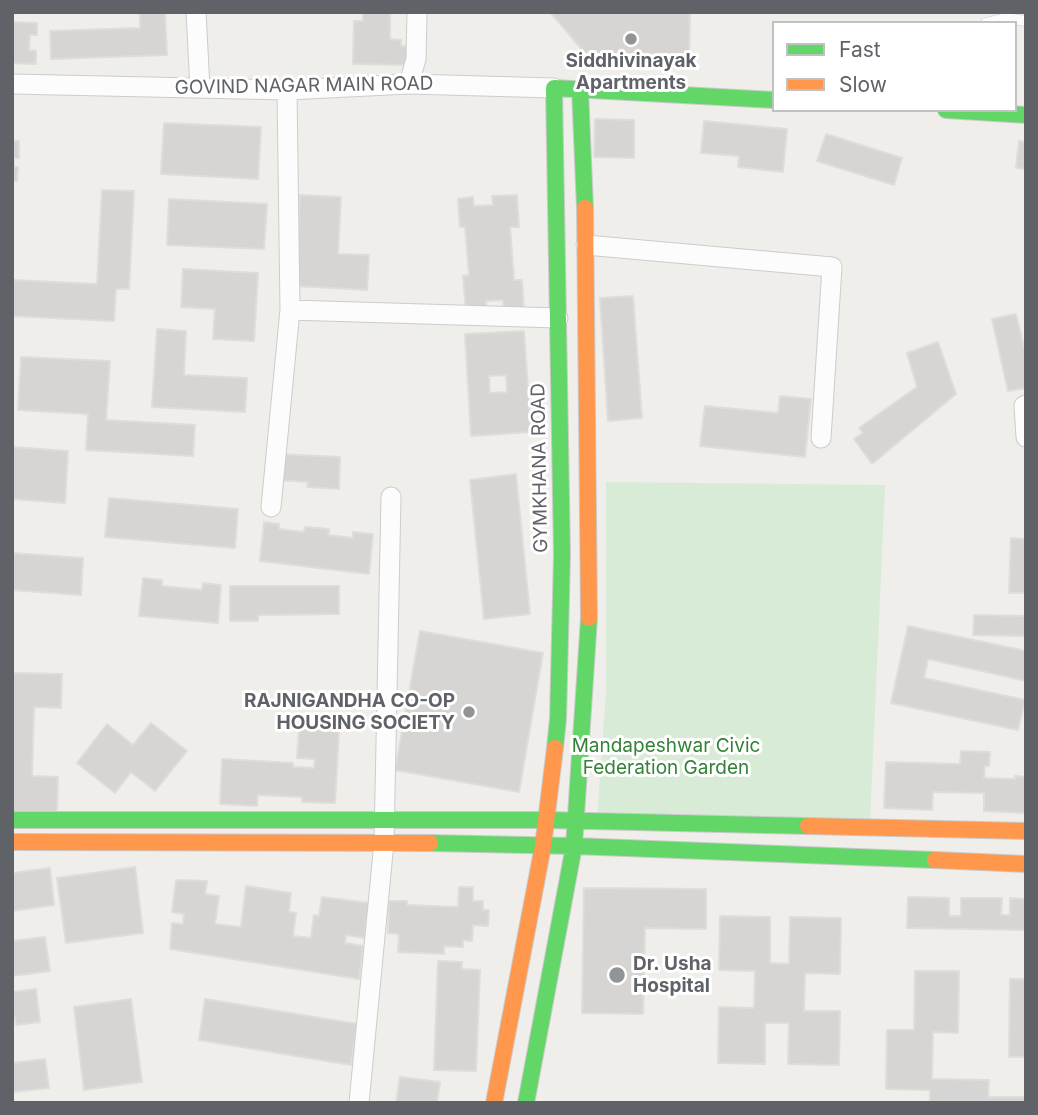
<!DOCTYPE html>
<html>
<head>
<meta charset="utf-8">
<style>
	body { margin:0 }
	#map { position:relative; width:1038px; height:1115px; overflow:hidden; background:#efeeea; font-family:Inter,sans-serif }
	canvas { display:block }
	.frame { position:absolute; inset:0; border:14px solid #5f6368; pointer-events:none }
	.legend { position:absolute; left:772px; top:21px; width:245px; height:91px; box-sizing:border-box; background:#fff; border:2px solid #bfc1c3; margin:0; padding:9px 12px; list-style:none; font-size:21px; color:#5f6368 }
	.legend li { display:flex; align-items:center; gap:14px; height:35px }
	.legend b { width:35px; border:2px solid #bfc1c3 }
</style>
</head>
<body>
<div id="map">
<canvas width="1038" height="1115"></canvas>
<div class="frame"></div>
<ul class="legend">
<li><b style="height:9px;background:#63d668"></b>Fast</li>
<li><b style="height:9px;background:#ff974d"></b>Slow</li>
</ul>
</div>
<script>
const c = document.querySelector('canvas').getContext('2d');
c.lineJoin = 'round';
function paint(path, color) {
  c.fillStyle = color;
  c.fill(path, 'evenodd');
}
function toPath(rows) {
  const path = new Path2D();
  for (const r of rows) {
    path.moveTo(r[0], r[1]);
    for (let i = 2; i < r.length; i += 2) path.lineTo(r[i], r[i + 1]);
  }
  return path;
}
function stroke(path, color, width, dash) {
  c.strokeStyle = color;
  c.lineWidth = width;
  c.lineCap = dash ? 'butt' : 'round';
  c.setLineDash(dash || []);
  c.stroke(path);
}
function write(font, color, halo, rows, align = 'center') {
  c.font = font + ' Inter,sans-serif';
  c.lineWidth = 6;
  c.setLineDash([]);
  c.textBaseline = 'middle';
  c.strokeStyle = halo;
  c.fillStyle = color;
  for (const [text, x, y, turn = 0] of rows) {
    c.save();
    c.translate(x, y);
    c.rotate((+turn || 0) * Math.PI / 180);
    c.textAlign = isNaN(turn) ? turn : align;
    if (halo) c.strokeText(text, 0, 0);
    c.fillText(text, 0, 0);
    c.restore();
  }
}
paint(toPath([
	[606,482,885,485,870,823,597,819,606,693]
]), '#d8ebd6');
const building = toPath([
	[140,12,165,12,167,55,51,59,50,31,140,28,140,12],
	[363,12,390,12,390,39,401,40,401,46,409,46,409,65,353,64,354,21,363,21,363,12],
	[550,12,690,12,689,68,596,66,550,12],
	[12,22,37,23,37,35,30,35,29,50,36,51,36,64,12,63,12,22],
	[595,119,634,120,634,158,594,157,595,119],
	[704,121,787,129,783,172,738,167,739,156,701,153,704,121],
	[164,123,261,127,258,179,161,174,164,123],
	[826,134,902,158,894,185,817,161,826,134],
	[12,141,19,141,19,158,14,158,14,167,18,167,17,181,12,181,12,141],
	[1019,141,1026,142,1026,169,1016,168,1019,141],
	[102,190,134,191,129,289,116,289,114,321,12,316,12,280,97,284,102,190],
	[300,195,341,197,338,254,369,255,367,290,296,286,300,195],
	[517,195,519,227,510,227,514,280,522,280,524,309,504,310,503,300,486,301,486,312,466,313,463,276,469,275,465,227,460,227,458,199,473,197,474,206,493,205,492,196,517,195],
	[169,199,267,204,264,249,167,245,169,199],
	[183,269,258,273,254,341,213,339,215,309,181,307,183,269],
	[633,296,642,418,608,421,600,298,633,296],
	[1016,314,1026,356,1026,388,1008,391,992,319,1016,314],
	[157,329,186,331,184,375,247,378,245,412,152,407,157,329],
	[524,331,531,432,471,436,465,334,524,331],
	[506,375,507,392,490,393,489,376,506,375],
	[938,342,956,394,872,464,854,439,863,433,859,428,917,387,907,353,938,342],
	[21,357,110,361,106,420,195,425,193,456,86,450,88,414,18,410,21,357],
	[780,396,811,399,805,457,700,446,705,406,778,413,780,396],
	[12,447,68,451,65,503,12,499,12,447],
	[277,454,340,457,339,489,307,487,308,482,276,480,277,454],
	[516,474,530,614,484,619,470,480,516,474],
	[109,498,238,509,235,548,105,537,109,498],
	[264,522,279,524,279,529,304,532,305,527,329,529,328,535,353,538,353,532,373,534,369,574,260,561,264,522],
	[1011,538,1026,539,1026,593,1009,593,1011,538],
	[12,553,83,558,81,595,12,590,12,553],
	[143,578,162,580,162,586,202,590,203,583,221,585,218,623,139,616,143,578],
	[230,586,339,586,339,614,258,615,258,621,230,621,230,586],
	[974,615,1026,616,1026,636,973,635,974,615],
	[908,626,1026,651,1026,681,928,659,924,678,1025,700,1018,730,891,703,908,626],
	[420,631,543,653,519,792,395,770,420,631],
	[12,673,62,674,61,708,34,707,32,776,58,777,57,814,12,813,12,673],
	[151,723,187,751,155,791,131,772,115,793,77,763,107,724,133,745,151,723],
	[299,728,339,730,335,803,302,802,302,797,258,795,257,806,220,804,222,759,293,763,293,767,314,768,315,759,297,758,299,728],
	[961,751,990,752,989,766,985,766,984,778,1015,779,1015,776,1026,777,1026,813,984,811,984,793,933,792,932,810,884,808,886,762,960,764,961,751],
	[135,867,143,933,66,943,57,878,135,867],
	[50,868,54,905,12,911,12,873,50,868],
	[176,880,207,881,205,894,219,896,215,924,241,927,246,886,291,893,289,912,296,913,293,936,311,938,314,915,319,916,322,897,369,903,364,938,346,935,345,943,363,946,359,979,170,949,172,923,183,924,184,914,172,912,176,880],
	[459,887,473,887,473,901,483,901,483,910,489,910,488,926,473,925,472,941,463,940,463,947,444,946,444,954,398,952,399,934,388,933,389,901,407,901,407,905,458,907,459,887],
	[584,888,706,889,706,929,645,928,643,1014,582,1013,584,888],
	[908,897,949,898,949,916,961,916,961,898,1002,898,1001,915,1010,915,1010,898,1026,899,1026,930,907,928,908,897],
	[720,916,770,917,770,963,789,964,790,917,841,918,840,974,805,973,804,1011,840,1011,839,1065,788,1064,789,1023,765,1023,765,1064,718,1063,719,1007,754,1008,755,971,719,970,720,916],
	[45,937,50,971,12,976,12,941,45,937],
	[438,961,462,962,462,969,480,970,476,1071,434,1070,438,961],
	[915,971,959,971,958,1033,933,1032,932,1079,989,1080,988,1097,1026,1097,1026,1103,930,1103,930,1090,886,1089,887,1030,914,1030,915,971],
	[1010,979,1026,979,1026,1057,1009,1057,1010,979],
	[36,989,40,1022,16,1025,15,1016,12,1016,12,992,36,989],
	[131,999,142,1082,84,1090,74,1007,131,999],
	[205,999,357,1024,351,1065,199,1040,205,999],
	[45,1059,49,1088,12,1092,12,1063,45,1059],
	[400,1077,440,1082,437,1103,396,1103,400,1077]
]);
paint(building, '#d6d5d3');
stroke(building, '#deddd9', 2);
const lane = toPath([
	[986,23,1006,18,1026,21]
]);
const street = toPath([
	[196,12,200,88],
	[12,84,287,90,409,84,554,88],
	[409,84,416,59,417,12],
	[287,90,290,310],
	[586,245,832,267,821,438],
	[1026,405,1024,406,1026,437],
	[271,507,290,310,558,318],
	[359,1103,384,842,391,497]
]);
const fast = toPath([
	[580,89,585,208],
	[946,110,1026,115],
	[555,748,558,719,562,555,554,88,774,100],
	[12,820,546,820,808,826],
	[430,843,574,846,935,860],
	[526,1103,574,846,589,618]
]);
const slow = toPath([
	[585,208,589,618],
	[808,826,1026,831],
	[12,842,430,843],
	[935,860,1026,864],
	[494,1103,543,846,555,748]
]);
stroke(lane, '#cbcccc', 11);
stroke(street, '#cbcccc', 21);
stroke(fast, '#cacacb', 18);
stroke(slow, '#cacacb', 18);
stroke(lane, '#fdfcfc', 10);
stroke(street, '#fdfcfc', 19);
stroke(fast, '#63d668', 16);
stroke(slow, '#ff974d', 16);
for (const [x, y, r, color] of [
	[631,39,7,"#919496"],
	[469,712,7,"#919496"],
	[617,975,9,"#919496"]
]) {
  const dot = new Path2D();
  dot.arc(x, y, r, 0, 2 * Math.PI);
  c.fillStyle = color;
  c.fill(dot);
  stroke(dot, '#fff', 2.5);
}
write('bold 19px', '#5f6368', '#fff', [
	["Siddhivinayak",631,61],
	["Apartments",631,83],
	["RAJNIGANDHA CO-OP",455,701,"right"],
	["HOUSING SOCIETY",455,723,"right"],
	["Dr. Usha",633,964,"left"],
	["Hospital",633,986,"left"]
]);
write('19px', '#5f6368', '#fff', [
	["GOVIND NAGAR MAIN ROAD",304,86,-1],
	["GYMKHANA ROAD",540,468,-91]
]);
write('19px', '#348238', '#fff', [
	["Mandapeshwar Civic",666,746],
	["Federation Garden",666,768]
]);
</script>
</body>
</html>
